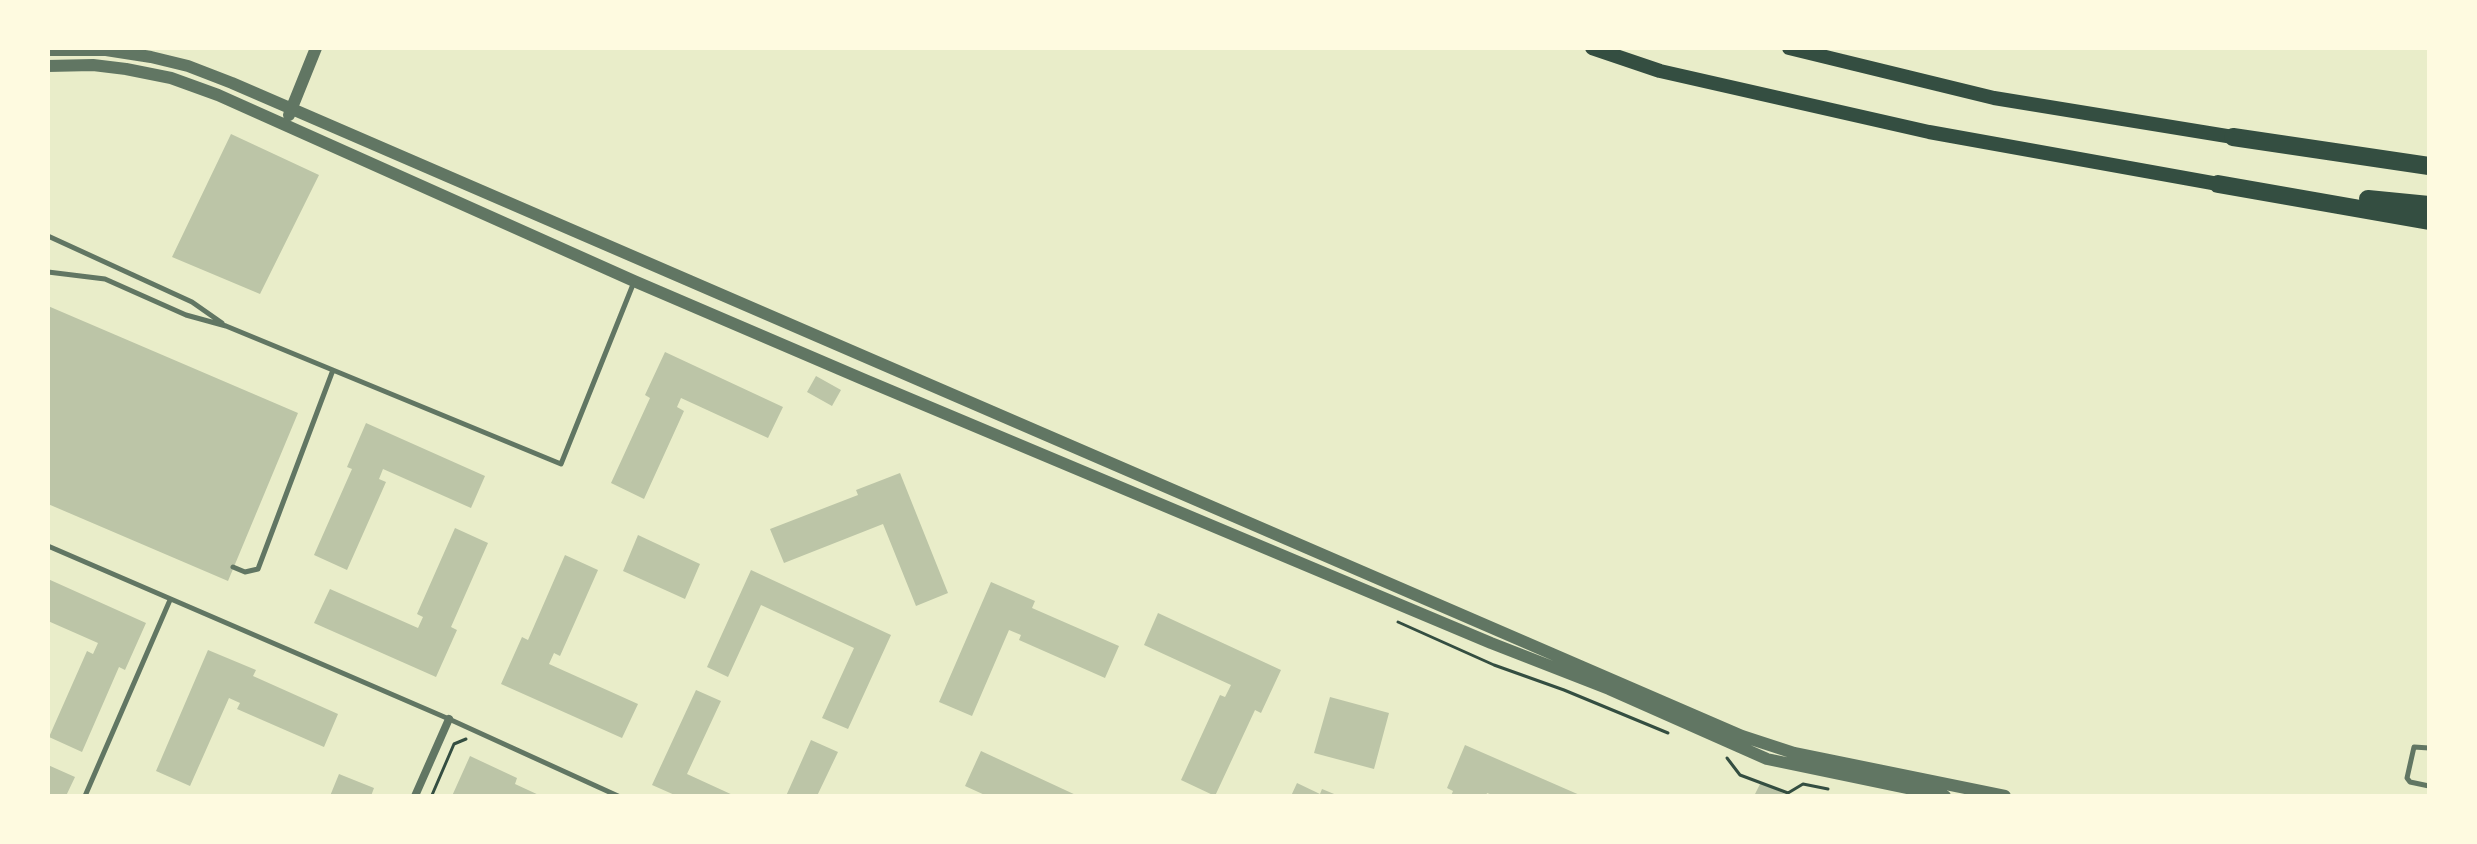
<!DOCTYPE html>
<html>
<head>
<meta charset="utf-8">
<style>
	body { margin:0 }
	#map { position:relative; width:2477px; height:844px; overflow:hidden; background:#e9edc9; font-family:Overpass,sans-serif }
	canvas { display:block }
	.frame { position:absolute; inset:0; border:50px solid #fefae0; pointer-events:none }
</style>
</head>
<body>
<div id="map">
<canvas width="2477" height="844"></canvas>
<div class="frame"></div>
</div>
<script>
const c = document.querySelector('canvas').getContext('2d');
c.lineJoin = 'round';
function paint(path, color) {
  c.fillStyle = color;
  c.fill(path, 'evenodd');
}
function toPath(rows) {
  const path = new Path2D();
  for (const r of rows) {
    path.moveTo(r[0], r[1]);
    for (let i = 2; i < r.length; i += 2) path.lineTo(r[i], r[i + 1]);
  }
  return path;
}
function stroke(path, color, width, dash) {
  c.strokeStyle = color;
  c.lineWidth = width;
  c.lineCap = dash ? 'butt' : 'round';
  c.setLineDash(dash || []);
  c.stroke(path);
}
paint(toPath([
	[231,134,319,175,260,294,172,257],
	[48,306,298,413,228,581,48,504],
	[665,352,783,407,768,438,681,398,677,407,684,411,644,499,611,483,650,398,645,395],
	[816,376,841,390,832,406,807,392],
	[366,423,485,476,471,508,383,469,379,479,386,482,347,570,314,555,352,469,347,467],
	[900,473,948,593,916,606,883,524,784,563,770,529,858,495,856,490],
	[455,528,488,543,451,627,457,630,436,677,314,623,330,589,418,628,423,617,417,614],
	[638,535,700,564,685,599,623,571],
	[565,555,598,570,560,656,554,653,549,664,638,704,622,738,501,684,522,637,528,640],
	[751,570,891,635,848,729,822,718,854,648,761,605,728,677,707,667],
	[48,579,146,623,125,670,119,667,82,752,49,737,87,651,93,654,98,643,48,621],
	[991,582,1035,601,1032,608,1119,646,1105,678,1019,640,1021,635,1009,630,972,716,939,702],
	[1158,613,1281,670,1261,713,1255,710,1215,796,1181,780,1220,695,1225,697,1231,685,1144,645],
	[208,650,256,670,253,676,338,714,324,747,237,709,240,703,229,698,190,786,156,771],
	[696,690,721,701,687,774,735,796,677,796,652,785],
	[1330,697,1389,713,1374,769,1314,753],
	[811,740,838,752,817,796,786,796],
	[1465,745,1582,796,1495,796,1487,793,1486,796,1451,796,1453,791,1447,788],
	[981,751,1078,796,987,796,965,786],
	[470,756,517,778,515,784,541,796,452,796],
	[48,765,75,777,66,796,48,796],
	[339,774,374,788,371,796,330,796],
	[1761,782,1789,796,1754,796],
	[1297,783,1320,794,1322,789,1339,796,1291,796]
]), '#bcc5a7');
stroke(toPath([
	[1398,622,1494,665,1564,690,1668,733],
	[1727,758,1740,775,1788,793,1803,784,1828,789],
	[432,795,454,744,466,739]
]), '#344e41', 3);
stroke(toPath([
	[48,236,192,302,222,323],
	[48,272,105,279,186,315,226,326,561,464,634,282],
	[48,546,449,719,618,796],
	[233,567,245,572,258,569,333,370],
	[2429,748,2414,747,2407,778,2410,782,2429,786],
	[85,796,170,600]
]), '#617663', 5);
stroke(toPath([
	[415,796,449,719]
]), '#617663', 8);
stroke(toPath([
	[48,50,106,50,151,57,188,66,232,83,1742,736,1794,753,2005,796],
	[48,66,93,65,126,69,171,78,218,95,634,281,865,380,1491,643,1609,689,1767,759,1945,796],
	[289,115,316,48]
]), '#617663', 12);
stroke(toPath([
	[1592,48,1660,71,1929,132,2218,184],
	[1789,48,1994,98,2233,137]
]), '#344e41', 14);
stroke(toPath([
	[2233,137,2429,166],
	[2218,184,2429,221],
	[2368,199,2429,205]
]), '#344e41', 18);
</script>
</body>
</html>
